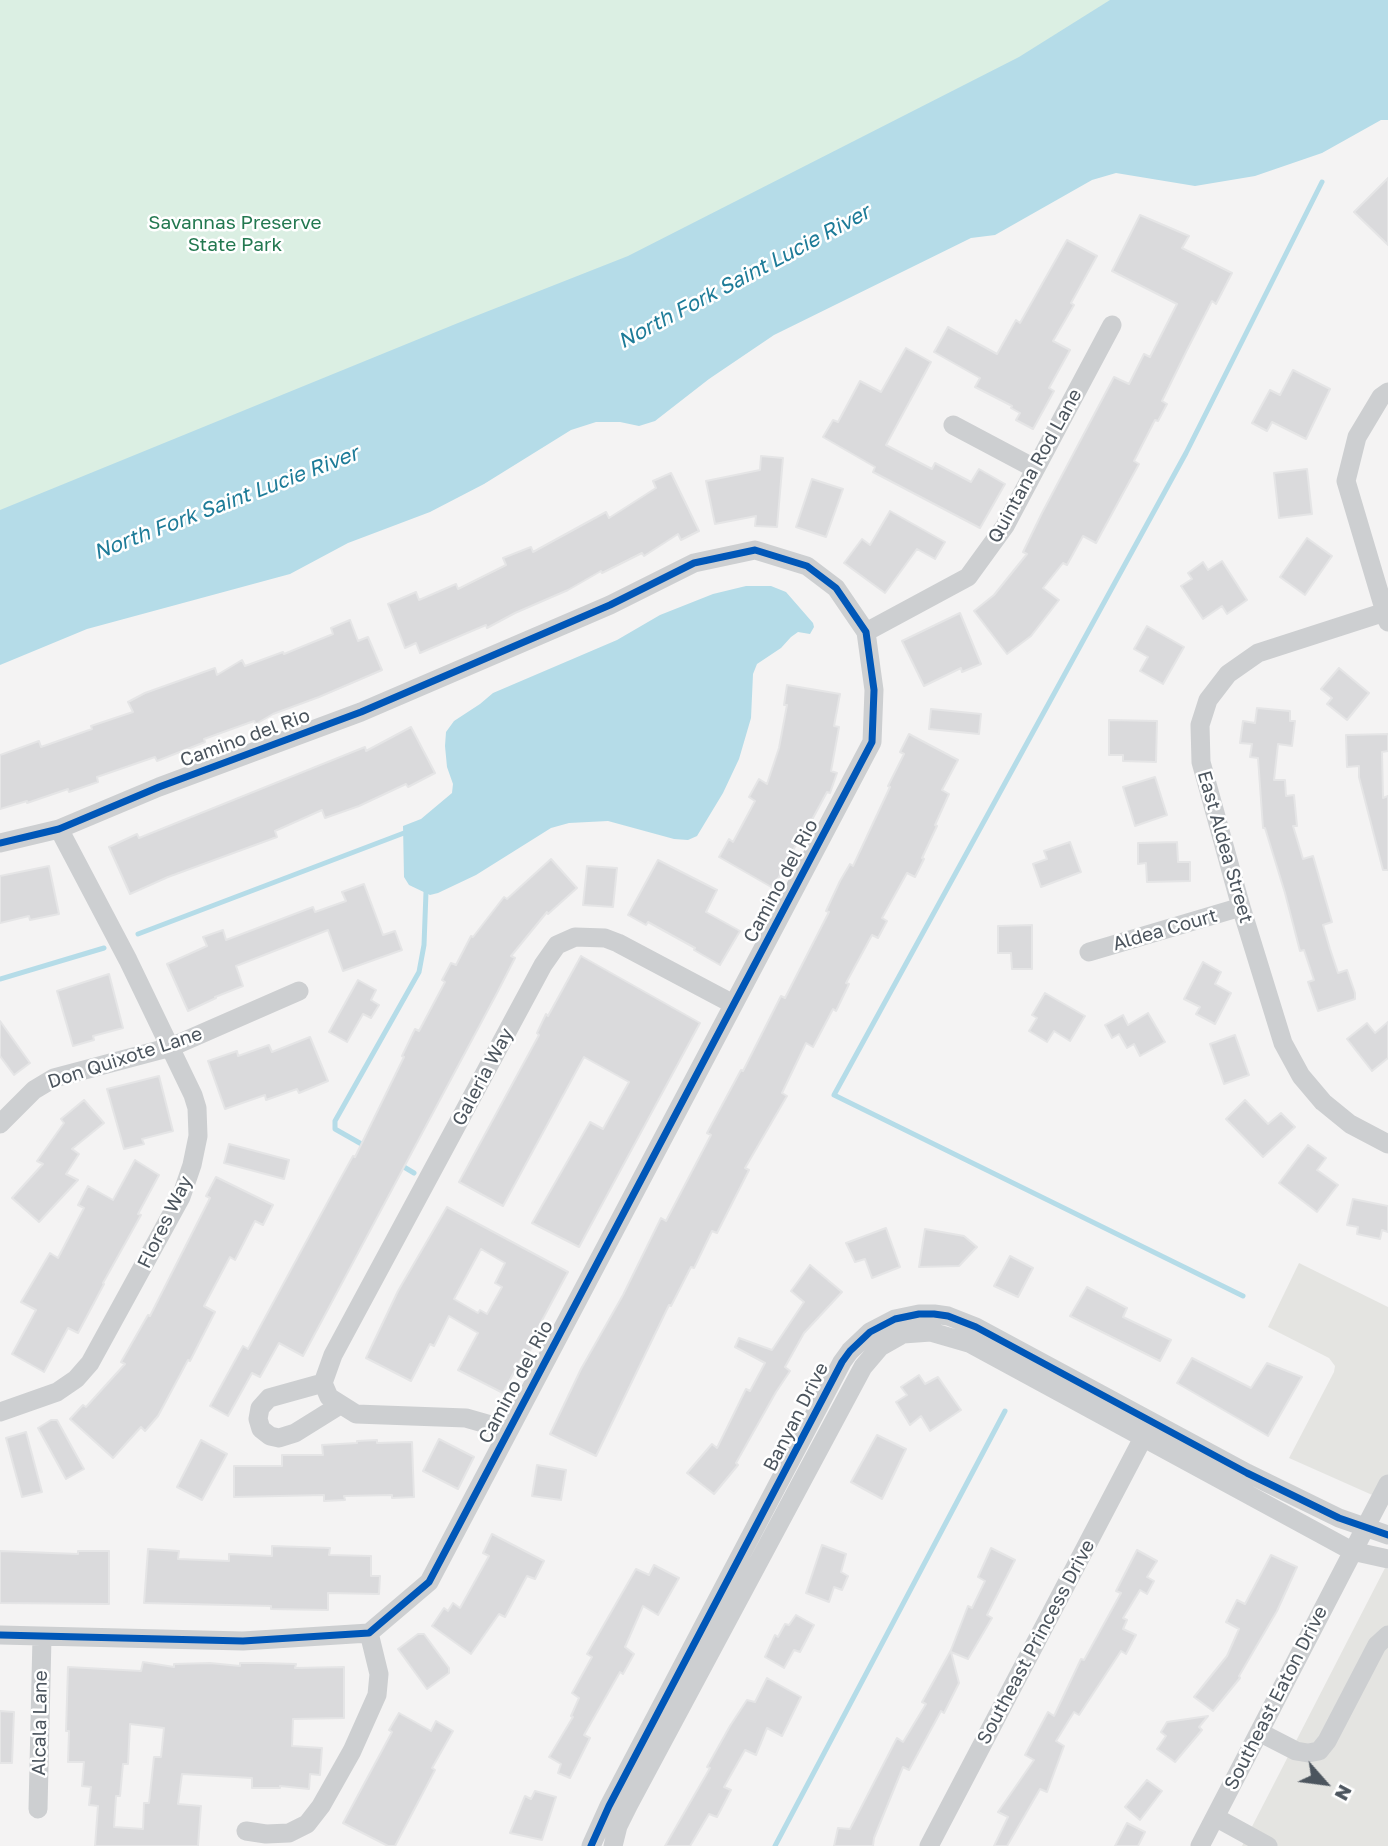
<!DOCTYPE html>
<html>
<head>
<meta charset="utf-8">
<style>
	body { margin:0 }
	#map { position:relative; width:1388px; height:1846px; overflow:hidden; background:#f4f3f3; font-family:"Golos Text",sans-serif }
	canvas { display:block }
	.north { position:absolute; left:1290px; top:1748px; width:70px; height:70px; -webkit-text-stroke:5px #fff; paint-order:stroke; rotate:118deg; font-size:19px; font-weight:700; line-height:28px; text-align:center; color:#4c555e }
	.north::after { content:''; display:block; margin:auto; width:24px; height:32px; background:#4c555e; clip-path:polygon(50% 0,100% 100%,50% 72%,0 100%) }
</style>
</head>
<body>
<div id="map">
<canvas width="1388" height="1846"></canvas>
<div class="north">N</div>
</div>
<script>
const c = document.querySelector('canvas').getContext('2d');
c.lineJoin = 'round';
function paint(path, color) {
  c.fillStyle = color;
  c.fill(path, 'evenodd');
}
function toPath(rows) {
  const path = new Path2D();
  for (const r of rows) {
    path.moveTo(r[0], r[1]);
    for (let i = 2; i < r.length; i += 2) path.lineTo(r[i], r[i + 1]);
  }
  return path;
}
function stroke(path, color, width, dash) {
  c.strokeStyle = color;
  c.lineWidth = width;
  c.lineCap = dash ? 'butt' : 'round';
  c.setLineDash(dash || []);
  c.stroke(path);
}
function write(font, color, halo, rows, align = 'center') {
  c.font = font + ' "Golos Text",sans-serif';
  c.lineWidth = 5;
  c.setLineDash([]);
  c.textBaseline = 'middle';
  c.strokeStyle = halo;
  c.fillStyle = color;
  for (const [text, x, y, turn = 0] of rows) {
    c.save();
    c.translate(x, y);
    c.rotate((+turn || 0) * Math.PI / 180);
    c.textAlign = isNaN(turn) ? turn : align;
    if (halo) c.strokeText(text, 0, 0);
    c.fillText(text, 0, 0);
    c.restore();
  }
}
paint(toPath([
	[1299,1263,1388,1307,1388,1502,1289,1458,1334,1372,1335,1366,1329,1358,1268,1327],
	[1385,1568,1388,1569,1388,1846,1242,1846]
]), '#e4e4e1');
paint(toPath([
	[0,0,1245,0,0,583]
]), '#dbefe3');
paint(toPath([
	[1110,0,1388,0,1388,120,1381,120,1322,153,1255,176,1195,186,1116,173,1092,180,995,235,971,238,774,335,709,379,655,421,639,426,620,422,596,422,571,430,484,484,430,512,348,543,290,574,87,629,0,665,0,510,458,323,628,256,1019,57],
	[746,586,771,586,786,592,813,623,814,627,810,634,798,632,791,637,781,648,757,664,753,674,751,718,739,759,723,793,697,836,688,840,674,839,608,821,569,823,551,828,476,875,438,893,430,895,409,885,404,877,403,826,421,819,452,793,453,784,447,767,445,746,446,732,454,721,480,704,493,693,617,640,660,615,713,594]
]), '#b5dce8');
stroke(toPath([
	[138,934,404,833],
	[0,979,104,948],
	[365,1146,335,1129,335,1121,419,972,424,945,426,892],
	[399,1164,414,1173],
	[1243,1296,834,1095,1186,453,1322,182],
	[775,1846,1005,1411]
]), '#b5dce8', 5);
const building = toPath([
	[1388,178,1388,245,1354,212,1388,178],
	[1140,215,1189,236,1182,248,1232,273,1216,304,1212,301,1187,350,1162,401,1167,404,1158,421,1155,420,1134,461,1139,464,1096,543,1083,536,1067,565,1063,563,1043,588,1059,600,1031,636,1007,654,974,611,994,595,1027,554,1023,552,1042,513,1114,377,1129,384,1144,354,1150,357,1177,304,1112,271,1140,215],
	[1067,240,1097,256,1071,303,1074,305,1053,341,1070,350,1049,388,1054,391,1033,429,1016,420,1020,413,1011,408,1012,406,975,387,980,378,934,352,948,327,997,354,1016,320,1020,323,1067,240],
	[906,348,931,362,886,445,932,469,935,463,971,482,979,469,1005,484,980,528,873,472,875,467,823,437,833,420,838,422,860,381,881,392,906,348],
	[1293,370,1330,389,1306,439,1272,422,1267,431,1252,423,1270,390,1280,395,1293,370],
	[761,456,783,458,777,527,755,526,756,516,715,524,706,481,760,470,761,456],
	[1307,469,1312,514,1279,518,1274,473,1307,469],
	[671,473,699,531,681,540,678,534,644,556,642,553,602,573,601,571,568,590,515,613,487,628,486,625,420,653,416,643,405,648,388,604,416,592,419,600,456,584,458,589,506,565,503,558,531,547,533,552,606,512,609,518,656,488,653,481,671,473],
	[812,479,843,489,826,537,796,527,812,479],
	[890,511,945,542,935,559,917,549,885,593,844,563,862,539,870,545,890,511],
	[1307,538,1332,556,1305,595,1280,577,1307,538],
	[1222,561,1247,600,1227,614,1222,606,1203,619,1181,586,1192,579,1188,573,1203,562,1208,570,1222,561],
	[960,613,981,664,962,672,961,668,924,686,902,641,960,613],
	[350,620,358,641,368,637,382,670,319,697,273,714,256,724,254,721,204,739,205,742,157,761,155,757,97,777,98,782,69,792,68,789,27,803,27,801,0,809,0,755,39,741,41,747,92,729,91,726,133,712,128,702,145,693,215,668,217,675,242,660,245,666,283,652,284,654,333,634,331,628,350,620],
	[1147,626,1184,647,1163,684,1140,671,1148,657,1134,649,1147,626],
	[1339,668,1369,693,1347,720,1327,704,1332,698,1321,689,1339,668],
	[787,685,840,694,834,726,839,727,831,771,837,773,830,793,827,792,807,829,805,828,773,888,719,857,729,839,733,842,755,801,749,797,759,779,767,784,779,748,787,705,784,705,787,685],
	[1257,708,1290,711,1290,721,1295,721,1292,746,1278,744,1274,780,1285,780,1286,796,1294,795,1297,826,1293,826,1303,859,1313,856,1332,922,1323,925,1330,949,1338,973,1347,970,1355,993,1355,999,1318,1011,1308,982,1314,980,1304,950,1300,951,1285,893,1265,828,1263,828,1258,758,1250,757,1252,744,1240,743,1243,721,1255,723,1257,708],
	[931,709,981,714,979,734,929,729,931,709],
	[1109,720,1157,721,1156,762,1123,761,1123,755,1109,755,1109,720],
	[411,727,435,773,408,787,406,784,359,806,325,818,322,810,275,831,277,837,168,877,130,894,109,847,137,834,139,838,365,747,366,751,411,727],
	[909,734,958,760,942,790,949,794,935,825,937,826,922,858,924,859,915,877,907,873,882,918,887,921,878,938,872,935,846,983,849,984,836,1011,833,1009,813,1047,806,1043,782,1093,787,1096,745,1168,749,1170,717,1233,712,1231,694,1268,691,1267,671,1306,669,1305,596,1456,550,1434,581,1369,623,1295,661,1218,666,1221,711,1135,707,1133,741,1070,743,1071,781,996,785,998,829,912,826,911,840,881,850,864,853,866,890,787,888,786,904,754,900,752,909,734],
	[1388,734,1388,751,1382,752,1383,798,1388,796,1388,870,1383,870,1359,777,1359,766,1347,767,1346,735,1388,734],
	[1155,777,1167,815,1135,826,1123,787,1155,777],
	[1070,842,1081,872,1041,887,1033,864,1047,859,1044,851,1070,842],
	[1177,842,1178,862,1190,862,1190,881,1147,882,1146,863,1138,864,1138,843,1177,842],
	[551,859,577,888,548,914,547,912,511,956,515,958,497,993,303,1356,279,1343,260,1377,252,1373,228,1416,210,1406,243,1346,248,1349,338,1183,353,1156,355,1157,404,1057,402,1056,415,1029,419,1031,445,982,442,980,451,963,456,965,471,936,473,937,504,897,507,899,551,859],
	[658,860,717,890,706,912,740,931,720,965,694,950,695,948,648,922,646,925,628,915,658,860],
	[49,866,59,914,30,920,29,916,0,923,0,876,49,866],
	[587,866,617,868,613,907,583,905,587,866],
	[364,884,383,935,395,931,402,950,343,971,328,930,236,966,243,986,215,997,216,998,188,1011,167,964,207,946,203,937,223,930,226,940,313,907,315,912,346,901,342,892,364,884],
	[1032,925,1032,969,1012,969,1011,953,998,953,998,926,1032,925],
	[581,956,700,1023,579,1247,532,1223,590,1122,603,1129,629,1082,584,1057,503,1206,459,1182,539,1035,537,1033,546,1014,548,1016,581,956],
	[1203,962,1221,972,1215,984,1231,993,1215,1024,1196,1014,1200,1007,1184,999,1203,962],
	[109,974,123,1028,93,1036,94,1040,73,1046,57,991,109,974],
	[358,980,376,990,371,1000,379,1005,371,1018,363,1014,347,1042,329,1032,358,980],
	[1045,993,1085,1016,1070,1041,1054,1031,1047,1042,1029,1031,1037,1018,1032,1015,1045,993],
	[1148,1013,1165,1042,1140,1056,1134,1044,1127,1048,1119,1034,1112,1038,1105,1025,1123,1015,1128,1025,1148,1013],
	[0,1021,30,1063,14,1075,0,1056,0,1021],
	[1388,1022,1388,1058,1372,1071,1347,1039,1367,1023,1375,1033,1388,1022],
	[1235,1035,1249,1075,1224,1084,1210,1044,1235,1035],
	[310,1037,328,1081,299,1093,297,1089,266,1100,265,1095,225,1109,208,1061,237,1051,238,1056,269,1045,272,1052,310,1037],
	[159,1076,173,1131,142,1139,144,1144,124,1149,107,1089,159,1076],
	[84,1100,104,1123,72,1149,79,1154,66,1174,78,1180,39,1222,12,1198,43,1164,37,1161,64,1123,61,1119,84,1100],
	[1245,1100,1268,1124,1281,1113,1295,1127,1263,1157,1226,1119,1245,1100],
	[229,1144,289,1160,284,1179,224,1163,229,1144],
	[1308,1145,1326,1158,1317,1170,1338,1185,1317,1212,1279,1183,1308,1145],
	[135,1160,159,1175,138,1214,141,1215,103,1283,104,1284,78,1333,68,1328,44,1372,12,1354,36,1310,21,1302,50,1253,58,1258,84,1208,78,1205,88,1186,113,1200,135,1160],
	[216,1177,273,1205,263,1225,255,1221,235,1260,230,1257,204,1306,215,1312,190,1361,188,1360,158,1416,145,1431,141,1427,113,1458,70,1419,83,1405,86,1407,125,1364,121,1362,148,1315,150,1316,210,1198,206,1196,216,1177],
	[1353,1199,1388,1206,1388,1232,1382,1230,1380,1239,1357,1234,1358,1227,1347,1225,1353,1199],
	[447,1207,568,1272,532,1339,536,1341,525,1359,522,1357,503,1393,458,1370,478,1333,449,1316,434,1346,430,1344,411,1381,366,1358,398,1291,447,1207],
	[481,1249,505,1263,495,1283,502,1287,487,1314,480,1310,478,1313,454,1299,481,1249],
	[886,1228,900,1267,872,1278,865,1259,855,1262,846,1243,886,1228],
	[925,1229,964,1236,977,1247,959,1266,919,1267,925,1229],
	[1010,1256,1033,1268,1018,1297,994,1286,1010,1256],
	[810,1265,842,1292,804,1333,785,1367,790,1371,776,1392,736,1463,738,1465,714,1494,687,1473,712,1444,717,1448,746,1389,750,1391,765,1363,735,1347,739,1338,772,1350,804,1302,791,1291,810,1265],
	[1087,1287,1127,1308,1123,1317,1171,1340,1160,1361,1070,1316,1087,1287],
	[1192,1358,1251,1388,1267,1363,1302,1377,1268,1436,1177,1383,1192,1358],
	[919,1375,925,1384,938,1377,961,1410,930,1431,921,1416,910,1425,896,1402,907,1395,901,1387,919,1375],
	[51,1420,57,1420,84,1469,66,1479,38,1428,51,1420],
	[26,1432,42,1492,22,1497,6,1438,26,1432],
	[877,1435,906,1449,882,1499,851,1482,877,1435],
	[439,1439,474,1457,458,1489,423,1471,439,1439],
	[201,1440,227,1454,202,1500,177,1487,201,1440],
	[377,1440,377,1443,412,1442,414,1497,392,1498,392,1495,344,1496,345,1500,324,1501,324,1495,234,1497,234,1466,282,1466,282,1455,323,1455,322,1445,357,1443,357,1441,377,1440],
	[537,1465,566,1470,561,1500,532,1496,537,1465],
	[492,1534,544,1561,535,1579,527,1576,505,1617,499,1614,471,1654,432,1626,444,1608,448,1611,453,1603,460,1608,489,1556,483,1553,492,1534],
	[822,1545,846,1554,841,1572,848,1576,842,1590,834,1587,829,1602,806,1593,822,1545],
	[272,1546,330,1548,329,1555,371,1556,371,1576,380,1576,379,1594,328,1593,328,1610,271,1609,271,1606,144,1603,148,1549,179,1551,178,1559,229,1561,229,1554,272,1556,272,1546],
	[991,1548,1015,1560,987,1615,992,1618,968,1659,951,1652,959,1683,944,1713,941,1711,909,1770,903,1767,874,1838,873,1846,834,1846,838,1828,850,1829,897,1738,903,1742,926,1704,922,1702,951,1650,968,1606,972,1608,985,1581,978,1577,991,1548],
	[1137,1550,1157,1561,1147,1577,1154,1581,1147,1594,1140,1590,1123,1618,1127,1620,1123,1629,1136,1635,1126,1654,1121,1651,1079,1715,1074,1712,1056,1741,1064,1746,1047,1792,1040,1789,1007,1846,994,1846,1008,1817,998,1812,1034,1760,1025,1755,1048,1712,1054,1716,1081,1659,1084,1660,1121,1593,1116,1591,1137,1550],
	[0,1551,78,1554,78,1551,109,1551,109,1604,0,1603,0,1551],
	[1271,1555,1297,1567,1277,1611,1239,1676,1240,1678,1213,1711,1194,1697,1227,1656,1239,1629,1226,1622,1237,1600,1245,1604,1271,1555],
	[654,1565,679,1578,658,1615,643,1606,625,1647,634,1654,623,1674,620,1672,584,1735,590,1738,570,1778,558,1773,561,1764,549,1757,573,1717,571,1716,579,1698,572,1693,592,1657,587,1654,636,1569,649,1575,654,1565],
	[796,1615,814,1625,800,1652,794,1650,784,1668,765,1657,775,1635,778,1637,785,1624,789,1625,796,1615],
	[418,1634,424,1634,449,1668,449,1673,427,1689,398,1649,418,1634],
	[143,1662,174,1667,174,1664,210,1663,240,1666,240,1663,262,1663,296,1664,295,1668,344,1667,344,1718,293,1719,292,1746,322,1748,320,1775,310,1774,309,1789,280,1786,280,1788,252,1788,252,1778,182,1774,178,1804,201,1806,198,1846,95,1846,98,1806,89,1805,91,1787,82,1786,84,1762,68,1762,69,1731,66,1731,68,1667,141,1671,143,1662],
	[130,1724,164,1728,161,1757,154,1757,149,1803,144,1803,143,1829,114,1827,116,1796,120,1796,123,1764,128,1764,130,1724],
	[767,1678,801,1697,782,1736,767,1728,756,1755,745,1750,724,1787,731,1790,717,1817,709,1814,690,1846,665,1846,710,1768,707,1767,730,1726,747,1700,755,1702,767,1678],
	[0,1711,14,1712,12,1763,0,1763,0,1711],
	[399,1713,431,1731,436,1721,453,1731,432,1768,435,1770,395,1846,388,1846,343,1823,392,1732,389,1730,399,1713],
	[1208,1716,1199,1727,1202,1730,1175,1762,1157,1749,1166,1736,1161,1732,1167,1722,1208,1716],
	[1147,1780,1162,1791,1140,1820,1125,1807,1147,1780],
	[535,1791,556,1797,542,1840,510,1833,525,1796,531,1799,535,1791],
	[1127,1823,1145,1832,1138,1846,1115,1846,1127,1823]
]);
paint(building, '#dadadc');
stroke(building, '#e5e5e6', 2);
stroke(toPath([
	[1388,392,1381,397,1357,437,1346,481,1388,622],
	[953,425,1034,468],
	[1388,611,1258,653,1228,674,1208,700,1200,725,1201,762,1241,907,1283,1043,1301,1076,1323,1102,1350,1124,1388,1144],
	[866,632,968,577,1005,526,1112,325],
	[0,843,59,829,159,787,361,712,610,605,694,563,755,550,807,566,836,588,866,632,874,690,872,742,429,1582,369,1633,243,1641,0,1635],
	[1089,952,1241,907],
	[0,1124,34,1090,54,1078,171,1047,299,991],
	[323,1383,269,1398,260,1408,258,1419,261,1429,270,1436,279,1438,295,1433,340,1405],
	[0,1412,57,1392,76,1379,90,1363,181,1197,192,1165,198,1136,197,1108,193,1095,128,960,59,829],
	[508,1430,466,1418,356,1414,329,1397,323,1383,333,1355,543,965,557,945,575,937,605,938,618,943,733,1004],
	[1259,1732,1296,1751,1308,1753,1319,1751,1327,1741,1377,1645,1388,1635],
	[38,1809,42,1637],
	[1215,1817,1268,1846],
	[246,1831,266,1834,289,1833,307,1824,321,1806,352,1751,377,1695,379,1674,369,1633],
	[591,1846,609,1806,842,1362,850,1351,870,1332,895,1319,919,1314,934,1314,948,1316,976,1327,1247,1473,1339,1518,1388,1535],
	[613,1846,618,1826,629,1804,863,1367,880,1347,903,1334,931,1332,969,1343,1352,1551,1388,1559],
	[929,1846,1143,1438],
	[1200,1846,1388,1484]
]), '#cdcfd1', 19);
stroke(toPath([
	[0,843,59,829,159,787,361,712,610,605,694,563,755,550,807,566,836,588,866,632,874,690,872,742,429,1582,369,1633,243,1641,0,1635],
	[591,1846,609,1806,842,1362,850,1351,870,1332,895,1319,919,1314,934,1314,948,1316,976,1327,1247,1473,1339,1518,1388,1535]
]), '#0057b8', 7);
write('19px', '#237850', '#fff', [
	["Savannas Preserve",235,223],
	["State Park",235,245]
]);
write('19px', '#4c555e', '#fff', [
	["Quintana Rod Lane",1035,466,-61],
	["Camino del Rio",245,738,-20],
	["East Aldea Street",1225,847,74],
	["Camino del Rio",781,881,-62],
	["Aldea Court",1165,930,-16],
	["Don Quixote Lane",125,1058,-18],
	["Galeria Way",483,1077,-62],
	["Flores Way",165,1222,-64],
	["Camino del Rio",516,1382,-62],
	["Banyan Drive",796,1417,-63],
	["Southeast Princess Drive",1036,1642,-62],
	["Southeast Eaton Drive",1276,1698,-63],
	["Alcala Lane",40,1723,-89]
]);
write('italic 21px', '#1d7b98', '#fff', [
	["North Fork Saint Lucie River",744,277,-28],
	["North Fork Saint Lucie River",226,503,-21]
]);
</script>
</body>
</html>
